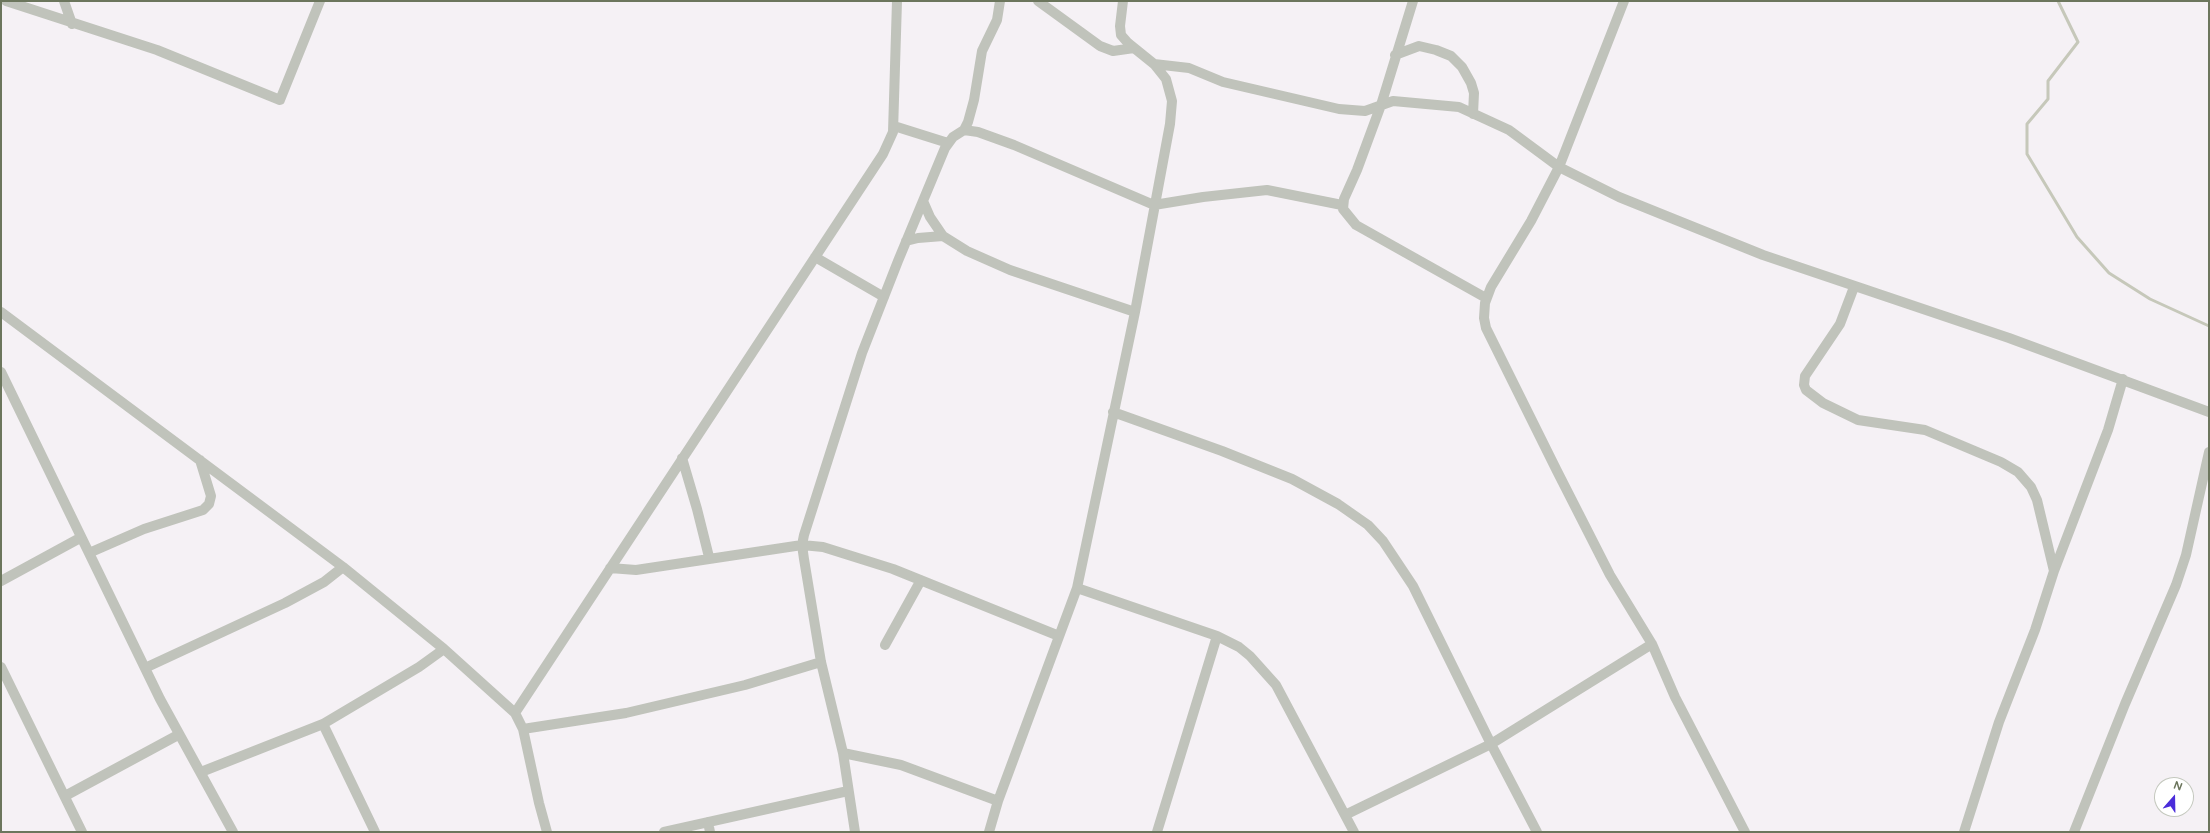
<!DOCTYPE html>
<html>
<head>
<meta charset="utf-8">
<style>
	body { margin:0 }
	#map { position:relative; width:2210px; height:833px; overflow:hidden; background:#f5f1f5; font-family:Figtree,sans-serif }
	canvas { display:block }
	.frame { position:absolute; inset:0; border:2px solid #6c765d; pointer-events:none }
	.north { position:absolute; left:2154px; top:777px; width:40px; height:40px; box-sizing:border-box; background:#fff; border:1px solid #c4c8be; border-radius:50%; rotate:20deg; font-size:11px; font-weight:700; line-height:16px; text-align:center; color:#6c765d }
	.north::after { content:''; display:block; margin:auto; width:14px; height:18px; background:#4a2cda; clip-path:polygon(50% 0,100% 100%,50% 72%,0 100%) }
</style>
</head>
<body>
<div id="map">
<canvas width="2210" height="833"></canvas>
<div class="frame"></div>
<div class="north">N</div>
</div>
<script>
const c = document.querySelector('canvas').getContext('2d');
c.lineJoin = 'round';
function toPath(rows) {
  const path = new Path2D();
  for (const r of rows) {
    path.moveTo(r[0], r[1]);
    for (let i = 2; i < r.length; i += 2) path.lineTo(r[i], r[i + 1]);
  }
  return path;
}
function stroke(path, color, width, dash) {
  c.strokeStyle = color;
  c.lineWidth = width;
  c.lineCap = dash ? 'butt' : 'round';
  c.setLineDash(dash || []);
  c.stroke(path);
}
stroke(toPath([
	[2058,1,2078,42,2048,81,2048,99,2027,124,2027,154,2077,237,2109,273,2150,299,2209,326]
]), '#c6c8ba', 3);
stroke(toPath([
	[6,1,157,50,280,100,320,1],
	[64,1,72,24],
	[1038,1,1100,46,1113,51,1134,48],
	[1413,1,1381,105,1357,170,1344,199,1343,209,1356,225,1486,298],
	[1624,1,1559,167,1531,221,1491,287,1485,303,1484,318,1486,328,1557,471,1610,575,1652,644,1675,697,1745,832],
	[1395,55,1419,46,1436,50,1451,56,1462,67,1471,83,1474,93,1473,114],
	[1154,64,1189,68,1223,82,1339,109,1365,111,1393,101,1459,107,1509,130,1559,167,1619,197,1763,255,2009,338,2209,412],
	[894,126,948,143],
	[964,130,978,132,1014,145,1154,205,1203,197,1267,190,1342,205],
	[923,201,930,217,943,236,967,251,1010,270,1135,312],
	[906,241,918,238,943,236],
	[815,257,884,297],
	[1854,287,1840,324,1805,376,1804,385,1806,390,1823,403,1858,420,1925,430,2001,462,2018,472,2031,487,2037,500,2054,571],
	[1,312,343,567,444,649,515,713,523,729,539,803,547,832],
	[1,372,160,699,233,832],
	[1113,412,1222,451,1292,479,1338,504,1368,525,1383,541,1413,586,1491,744,1537,832],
	[682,458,697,509,709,557],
	[89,553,144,529,203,510,209,504,211,496,200,460],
	[610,568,636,570,802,545,823,547,893,569,1059,636],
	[1,581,80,538],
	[1077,588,1217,636,1239,647,1250,656,1276,685,1354,832],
	[885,645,921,580],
	[1,667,82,832],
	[145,668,285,603,324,582,343,567],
	[515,713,883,154,893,132,897,1],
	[323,724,375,832],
	[523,729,626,713,745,685,821,662],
	[843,753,901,765,998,801],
	[201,772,323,724,419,667,444,649],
	[65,796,178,735],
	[1345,815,1491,744,1652,644],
	[708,822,710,832],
	[664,832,848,791],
	[855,832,843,753,821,662,804,559,802,545,804,535,862,353,898,261,945,148,953,137,964,130,968,122,974,100,982,51,997,20,1000,1],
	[989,832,998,801,1077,588,1135,312,1170,124,1172,101,1166,79,1154,64,1128,43,1121,35,1120,26,1123,1],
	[1157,832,1217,636],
	[1964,832,1999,722,2035,630,2054,571,2108,430,2123,379],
	[2074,832,2125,704,2176,585,2186,555,2209,452]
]), '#c0c3bb', 10);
</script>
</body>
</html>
